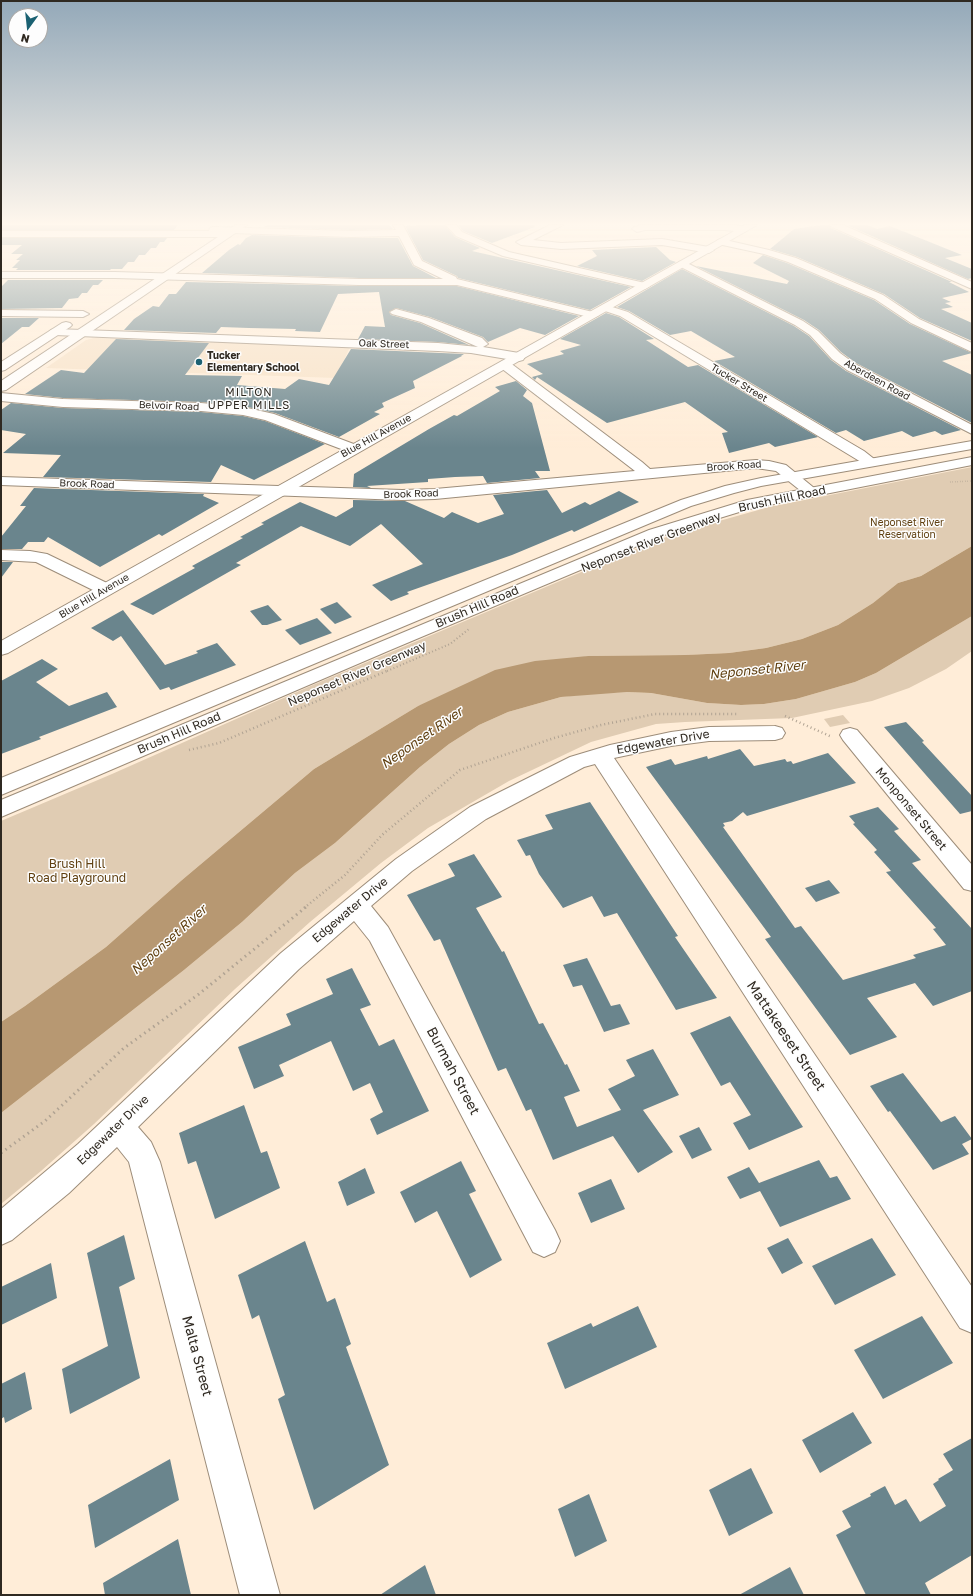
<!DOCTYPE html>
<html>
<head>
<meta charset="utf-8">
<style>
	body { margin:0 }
	#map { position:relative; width:973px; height:1596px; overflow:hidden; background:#ffedd8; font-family:"Golos Text",sans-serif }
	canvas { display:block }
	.frame { position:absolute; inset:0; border:2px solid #2f2921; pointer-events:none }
	.north { position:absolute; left:8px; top:8px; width:40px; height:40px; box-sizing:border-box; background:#fdfdfd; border:1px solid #aba8a5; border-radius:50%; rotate:195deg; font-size:11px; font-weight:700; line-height:16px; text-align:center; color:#2f2921 }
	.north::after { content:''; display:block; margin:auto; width:14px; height:18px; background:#1b6172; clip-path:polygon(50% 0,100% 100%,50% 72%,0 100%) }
</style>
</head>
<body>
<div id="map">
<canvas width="973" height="1596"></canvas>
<div class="frame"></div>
<div class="north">N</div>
</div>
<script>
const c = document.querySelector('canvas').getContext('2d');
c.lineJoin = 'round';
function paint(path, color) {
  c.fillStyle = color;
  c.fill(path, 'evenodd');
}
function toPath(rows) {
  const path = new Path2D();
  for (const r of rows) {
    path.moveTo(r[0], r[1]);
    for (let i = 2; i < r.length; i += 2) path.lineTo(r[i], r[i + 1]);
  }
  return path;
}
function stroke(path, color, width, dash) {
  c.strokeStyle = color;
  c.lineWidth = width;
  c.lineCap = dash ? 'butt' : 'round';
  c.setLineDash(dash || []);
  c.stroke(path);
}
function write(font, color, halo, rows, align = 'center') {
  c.font = font + ' "Golos Text",sans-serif';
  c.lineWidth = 3;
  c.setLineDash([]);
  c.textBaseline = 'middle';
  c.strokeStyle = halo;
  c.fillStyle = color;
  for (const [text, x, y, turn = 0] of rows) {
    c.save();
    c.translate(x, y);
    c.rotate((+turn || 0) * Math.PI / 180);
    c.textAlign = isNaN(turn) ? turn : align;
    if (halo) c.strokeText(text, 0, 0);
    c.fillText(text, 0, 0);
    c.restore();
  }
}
paint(toPath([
	[94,338,98,338,350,347,336,378,46,368,86,340]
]), '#f7e1c6');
paint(toPath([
	[972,467,972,546,921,576,898,583,873,603,838,625,802,639,766,648,729,653,685,655,588,656,418,706,314,769,182,880,106,947,25,1006,1,1022,1,821,112,774,315,684,648,544,680,532,769,507],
	[972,616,972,651,946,669,909,688,872,701,792,718,685,722,656,724,591,742,509,781,428,828,381,863,310,922,235,989,94,1124,41,1171,1,1204,1,1113,184,970,242,922,295,873,335,843,420,767,449,744,479,725,508,712,561,697,597,693,627,692,651,693,707,703,741,705,764,704,796,699,855,682,876,673],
	[843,715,850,723,830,727,824,719]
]), '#e0ccb3');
paint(toPath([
	[972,546,972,616,876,673,855,682,796,699,764,704,741,705,707,703,651,693,627,692,561,697,508,712,479,725,449,744,420,767,335,843,295,873,242,922,184,970,1,1113,1,1022,25,1006,106,947,182,880,314,769,418,706,495,670,535,661,588,656,685,655,729,653,766,648,802,639,838,625,873,603,898,583,921,576]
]), '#b79872');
paint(toPath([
	[1,225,178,225,174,230,1,230],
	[267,225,389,225,393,229,351,230,264,227],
	[421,225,445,225,455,237,480,248,472,251,631,287,590,310,458,278,457,276,423,260,405,226],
	[458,225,534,225,535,227,492,243,463,231],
	[822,225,829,225,831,228,952,282,949,282,969,292,942,298,951,302,945,303,953,307,941,309,972,323,972,341,920,318,884,294,797,257,770,249,794,229],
	[847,225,867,225,877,229,890,226,962,255,945,258,972,269,972,278,968,279],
	[252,235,351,238,398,238,413,266,436,278,359,278,202,273,229,250,238,244,240,245,246,238],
	[1,238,167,238,164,242,160,242,156,248,151,248,145,255,139,255,134,262,128,262,122,269,111,269,110,270,16,270,18,268,12,268,20,260,16,260,23,254,11,254,22,245,1,245],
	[656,247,670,260,676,262,642,281,577,266,597,256,592,250],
	[763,255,787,263,874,300,910,324,972,353,942,361,972,375,972,423,856,363,841,352,819,330,804,320,696,266,787,284,789,281,753,263],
	[682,269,794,326,809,336,831,360,846,371,961,430,942,435,935,431,913,437,902,431,864,441,846,430,836,433,714,361,735,357,691,331,670,335,629,311,617,307],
	[8,280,103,280,98,285,93,285,87,293,82,293,78,298,69,299,62,308,1,309,1,287],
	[186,282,359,286,457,286,579,316,545,335,520,328,488,342,483,337,430,317,396,308,389,312,391,315,420,323,469,345,438,342,358,339,365,326,385,327,379,292,338,294,320,332,295,331,296,329,249,328,221,327,216,333,124,330,134,319,153,306,159,307,169,294,176,294],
	[606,313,619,317,654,339,646,340,688,367,698,365,818,437,775,447,769,443,729,453,722,433,728,432,685,402,607,423,537,377,535,380,532,377,543,374,527,364,564,354,560,351,581,345,560,339],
	[1,318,39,318,29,327,22,327,1,344],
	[116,339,209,343,185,375,242,376,237,385,285,389,299,379,329,385,351,349,464,354,461,356,462,356,413,381,415,388,382,403,384,407,374,412,380,414,339,437,275,413,243,406,201,402,63,398,25,394,61,370,84,373],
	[516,381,527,390,523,396,532,403,550,471,535,471,540,478,487,483,483,476,455,477,428,479,428,482,367,486,371,488,353,487,354,474,429,429,454,415,457,416,500,391,495,387],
	[11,403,63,408,201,412,243,416,265,421,325,444,254,480,221,465,211,482,43,477,61,455,3,453,26,434,1,430,1,410],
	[34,488,204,494,203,496,219,503,162,536,159,534,100,567,48,537,44,542,28,542,22,549,1,549,1,537,26,506,20,506],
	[547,490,562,513,585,502,590,505,619,491,639,502,574,532,572,530,512,555,407,592,409,594,391,601,372,585,423,564,381,524,350,546,301,526,236,563,241,565,153,615,130,604,195,568,192,566,243,538,240,537,264,524,261,523,300,502,336,517,353,507,353,500,405,501,444,518,452,512,478,523,504,514,493,495],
	[1,562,13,562,1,578],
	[337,602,352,617,335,624,320,609],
	[268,605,282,620,267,625,262,625,250,611],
	[123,610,165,665,198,653,196,651,217,643,236,665,171,690,169,687,160,690,121,636,113,641,91,628],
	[317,618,332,633,300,645,285,630],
	[42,659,58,669,36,682,69,706,107,692,117,707,39,737,41,739,1,754,1,681],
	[906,722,924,741,922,742,972,796,972,811,960,814,884,727],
	[740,749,754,766,785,759,787,762,791,761,793,764,828,753,856,783,747,816,743,812,732,821,723,823,725,826,723,827,795,928,801,926,843,980,916,958,913,955,946,945,933,929,936,928,886,872,891,871,874,852,877,850,853,824,855,823,849,816,878,807,899,829,894,831,921,860,912,863,972,929,972,991,933,1006,915,983,867,998,897,1037,850,1055,765,939,771,937,646,767,671,759,675,765,707,756,708,759],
	[590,802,678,936,675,937,717,998,676,1010,617,913,604,917,592,896,563,908,539,874,530,855,526,856,517,840,553,829,545,815],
	[474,854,502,897,476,908,502,952,504,951,539,1024,543,1023,565,1065,567,1064,580,1091,564,1097,577,1127,621,1110,608,1089,635,1076,626,1060,653,1049,679,1095,643,1110,673,1152,638,1173,613,1136,553,1160,531,1109,526,1111,506,1068,498,1071,440,939,434,941,407,895,455,876,448,864],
	[829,880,840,893,816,902,805,888],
	[587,958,611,1006,620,1004,630,1024,604,1032,582,985,573,987,563,965],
	[352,968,371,1005,360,1009,379,1046,394,1039,429,1111,377,1135,370,1119,383,1112,370,1083,353,1091,331,1041,279,1065,284,1076,254,1089,238,1047,291,1025,286,1014,333,994,326,979],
	[730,1016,803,1127,749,1150,733,1123,751,1115,730,1082,721,1086,690,1033],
	[903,1073,941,1122,955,1116,972,1139,962,1144,969,1154,933,1170,890,1111,888,1112,870,1086],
	[244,1105,261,1153,267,1151,280,1188,215,1219,196,1161,188,1164,179,1133],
	[699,1127,712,1150,692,1159,679,1136],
	[819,1160,830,1178,837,1176,851,1199,780,1227,760,1191,740,1199,727,1177,749,1167,759,1183],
	[461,1161,476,1191,469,1194,502,1260,470,1278,437,1211,415,1223,400,1192],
	[365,1168,375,1193,347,1206,338,1182],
	[611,1179,625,1209,591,1223,578,1193],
	[124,1235,135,1279,119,1287,140,1378,70,1414,62,1369,108,1346,87,1253],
	[788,1238,803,1263,782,1274,767,1248],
	[872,1238,896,1275,835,1305,812,1266],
	[305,1241,327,1302,335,1298,351,1344,346,1347,389,1465,314,1510,278,1399,285,1395,259,1315,252,1319,238,1275],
	[51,1263,57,1298,1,1325,1,1287],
	[638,1306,657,1347,565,1389,547,1343,591,1323,593,1327],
	[922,1316,953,1363,883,1399,854,1350],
	[25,1372,32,1409,5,1423,4,1417,1,1419,1,1384],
	[853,1412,872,1443,820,1473,802,1440],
	[972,1438,972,1555,925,1583,931,1595,866,1595,836,1535,851,1527,842,1511,871,1496,870,1494,885,1486,895,1505,906,1499,920,1522,946,1506,933,1484,939,1480,938,1479,953,1470,943,1454],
	[170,1459,179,1500,95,1548,88,1505],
	[751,1468,773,1513,729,1536,709,1490],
	[589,1494,607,1541,575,1557,558,1509],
	[178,1539,191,1595,105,1595,103,1583],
	[425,1565,436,1595,380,1595],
	[790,1567,804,1595,739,1595]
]), '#6a858d');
const minor = toPath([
	[393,225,403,225,422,261,456,277,457,279,597,313,599,315,593,318,457,285,359,285,115,278,1,278,1,272,115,272,359,279,443,279,414,265,399,236,351,237,232,233,231,236,228,237,1,237,1,231,209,231,210,228,213,227,351,231,396,230,393,225],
	[446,225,456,225,462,232,509,252,645,283,650,286,645,289,503,256,456,236,446,225],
	[550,225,563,225,533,240,561,243,662,239,709,247,714,250,709,253,662,245,561,249,521,245,516,242,550,225],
	[642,225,733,225,747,227,749,229,744,232,725,230,645,230,637,232,632,229,634,227,642,225],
	[830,225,843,225,972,282,972,289,832,227,830,225],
	[721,239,769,250,796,258,883,295,919,319,972,343,972,352,911,323,875,299,788,262,764,254,718,244,716,242,718,240,721,239],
	[683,261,803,321,818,331,840,353,855,364,972,425,972,434,847,370,832,359,810,335,795,325,679,266,678,264,679,262,683,261],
	[606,305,628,312,864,451,878,462,876,465,871,466,866,465,620,316,602,310,600,308,606,305],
	[396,309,429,318,482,338,488,344,483,347,519,353,523,354,525,357,523,360,519,361,471,353,438,351,55,335,51,334,49,332,51,330,55,329,438,343,478,347,421,322,392,314,390,312,396,309],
	[1,310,83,311,89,314,83,317,1,316,1,310],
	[505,361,509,362,642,462,650,469,756,460,769,461,786,465,819,492,816,495,811,497,806,495,776,471,756,468,435,499,402,500,1,485,1,477,402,490,435,489,635,471,501,368,499,365,501,362,505,361],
	[1,393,63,399,201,403,243,407,274,414,359,446,361,449,359,452,354,453,349,452,265,420,243,415,201,411,63,407,1,401,1,393],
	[1,550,30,551,47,554,111,585,114,589,111,593,105,594,99,593,36,562,1,560,1,550],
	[775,726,782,728,785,733,782,738,775,740,709,741,671,746,614,758,972,1287,972,1333,960,1328,595,764,584,767,486,819,412,871,371,906,388,927,555,1230,560,1241,555,1252,544,1257,533,1252,370,941,354,921,299,969,138,1127,151,1142,160,1162,280,1595,240,1595,129,1162,117,1147,69,1193,12,1240,1,1245,1,1209,78,1144,281,953,396,859,470,807,570,757,610,745,671,732,709,727,775,726],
	[850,728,857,730,972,865,972,891,964,889,843,740,840,735,843,730,850,728]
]);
const major = toPath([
	[236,225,247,225,6,390,1,391,1,381,236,225],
	[66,322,70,323,72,325,70,327,5,370,1,371,1,362,62,323,66,322],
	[972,441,972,449,761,486,734,493,691,506,1,795,1,778,681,500,725,486,761,478,972,441],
	[972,457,972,465,749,509,661,536,388,651,1,817,1,800,649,530,747,500,972,457]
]);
const highway = toPath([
	[745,225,757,225,8,653,1,655,1,641,745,225]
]);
stroke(minor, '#9d8d7a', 2);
stroke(major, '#9d8d7a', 2);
stroke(highway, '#9d8d7a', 2);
stroke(toPath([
	[950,482,972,481]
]), '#b0a393', 1.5, [0.5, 2]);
stroke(toPath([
	[387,671,450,644,469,629]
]), '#b0a393', 2, [1, 2.5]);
stroke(toPath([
	[785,716,832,737],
	[189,750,219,743,389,670],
	[304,908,345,875,382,835,460,770,554,738,601,725,655,714,738,714]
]), '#b0a393', 2.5, [1, 3]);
stroke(toPath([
	[1,1153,45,1121,124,1048,199,994,306,907]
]), '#b0a393', 3, [1.5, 4]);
paint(minor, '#fff');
paint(major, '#fff');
paint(highway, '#fff');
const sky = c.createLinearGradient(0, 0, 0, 448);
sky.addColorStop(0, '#94a9b9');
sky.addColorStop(0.5, '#fff7ed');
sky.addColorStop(1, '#fff7ed00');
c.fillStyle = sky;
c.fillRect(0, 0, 973, 448);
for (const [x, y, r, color] of [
	[199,362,4,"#1b6172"]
]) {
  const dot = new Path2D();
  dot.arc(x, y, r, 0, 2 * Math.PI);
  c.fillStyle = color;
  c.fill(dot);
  stroke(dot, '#fdfdfd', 1.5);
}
write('10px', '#2f2921', '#fdfdfd', [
	["Oak Street",384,344,2],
	["Aberdeen Road",877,380,29],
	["Tucker Street",739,383,31],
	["Belvoir Road",169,406,2],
	["Blue Hill Avenue",376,436,-29],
	["Brook Road",734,466,-4],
	["Brook Road",87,484,2],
	["Brook Road",411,494,-2],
	["Blue Hill Avenue",94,596,-30]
]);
write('bold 10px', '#2f2921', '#fdfdfd', [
	["Tucker",207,356],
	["Elementary School",207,368]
], 'left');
write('10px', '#604011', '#fdfdfd', [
	["Neponset River",907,523],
	["Reservation",907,535]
]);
c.letterSpacing = '1px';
write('11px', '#2f2921', '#fdfdfd', [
	["MILTON",249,393],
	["UPPER MILLS",249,406]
]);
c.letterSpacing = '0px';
write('12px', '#2f2921', '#fdfdfd', [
	["Brush Hill Road",782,499,-12],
	["Neponset River Greenway",651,542,-21],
	["Brush Hill Road",477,607,-23],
	["Neponset River Greenway",357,674,-23],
	["Brush Hill Road",179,733,-23],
	["Edgewater Drive",663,742,-10],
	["Monponset Street",911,809,50],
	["Edgewater Drive",350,910,-40],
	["Edgewater Drive",113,1130,-44]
]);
write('12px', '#604011', '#fdfdfd', [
	["Brush Hill",77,864],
	["Road Playground",77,878]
]);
write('italic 13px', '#5f3f0f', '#fdfdfd', [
	["Neponset River",757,670,-6],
	["Neponset River",422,738,-35],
	["Neponset River",169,940,-42]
]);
write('14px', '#2f2921', '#fdfdfd', [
	["Mattakeeset Street",786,1036,56],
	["Burmah Street",453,1071,62],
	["Malta Street",197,1356,75]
]);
</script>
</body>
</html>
